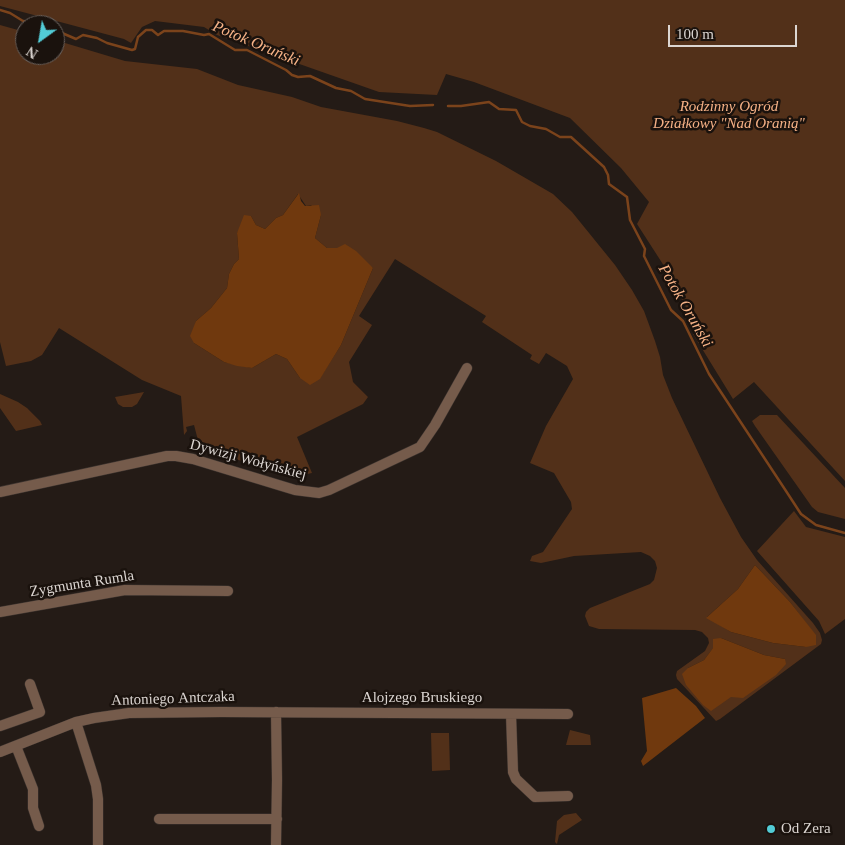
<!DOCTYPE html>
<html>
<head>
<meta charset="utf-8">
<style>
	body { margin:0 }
	#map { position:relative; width:845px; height:845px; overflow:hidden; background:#241b16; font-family:Georgia,serif }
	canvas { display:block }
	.north { position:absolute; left:15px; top:15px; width:50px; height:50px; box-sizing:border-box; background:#1a120d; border:1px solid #68605c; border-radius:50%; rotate:212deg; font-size:14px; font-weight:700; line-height:20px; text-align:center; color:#dcd6d2 }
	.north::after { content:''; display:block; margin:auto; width:18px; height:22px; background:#52ccd6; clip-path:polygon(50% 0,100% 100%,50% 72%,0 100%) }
	.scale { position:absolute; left:668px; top:25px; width:129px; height:22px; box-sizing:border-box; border:2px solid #dcd6d2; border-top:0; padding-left:6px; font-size:15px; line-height:18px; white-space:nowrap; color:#dcd6d2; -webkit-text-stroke:4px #1a120d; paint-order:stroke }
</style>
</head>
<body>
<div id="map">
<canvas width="845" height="845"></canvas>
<div class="north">N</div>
<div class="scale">100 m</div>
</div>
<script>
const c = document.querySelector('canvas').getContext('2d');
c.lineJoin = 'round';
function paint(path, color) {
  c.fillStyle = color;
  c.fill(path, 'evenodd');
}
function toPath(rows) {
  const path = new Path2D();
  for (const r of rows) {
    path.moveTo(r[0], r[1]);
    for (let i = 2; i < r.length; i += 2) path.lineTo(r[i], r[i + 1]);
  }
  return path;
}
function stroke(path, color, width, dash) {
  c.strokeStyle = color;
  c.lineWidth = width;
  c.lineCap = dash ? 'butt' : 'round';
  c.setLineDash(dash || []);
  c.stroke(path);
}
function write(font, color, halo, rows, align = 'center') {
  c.font = font + ' Georgia,serif';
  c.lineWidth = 5;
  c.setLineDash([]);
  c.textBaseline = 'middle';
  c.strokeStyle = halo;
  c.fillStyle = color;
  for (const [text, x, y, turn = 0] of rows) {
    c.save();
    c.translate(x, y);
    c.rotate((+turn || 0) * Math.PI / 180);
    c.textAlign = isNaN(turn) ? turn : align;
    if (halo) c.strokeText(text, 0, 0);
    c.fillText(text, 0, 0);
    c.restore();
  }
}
paint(toPath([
	[0,0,845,0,845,481,754,382,733,399,693,334,699,332,666,269,637,224,649,202,621,168,570,118,474,82,446,74,437,95,379,92,217,35,204,27,155,21,142,27,131,43,124,39,0,6],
	[0,25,25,32,25,55,55,55,55,40,125,61,197,69,238,85,292,97,321,107,397,121,424,128,437,132,496,161,553,194,572,212,615,265,632,290,644,311,655,341,660,357,663,375,672,398,720,498,741,537,757,560,813,623,820,633,822,640,821,644,720,719,716,721,677,679,676,675,677,671,705,651,709,643,708,638,702,632,695,630,599,629,589,626,585,616,586,612,590,608,650,584,654,580,657,568,655,561,650,556,641,552,574,556,541,563,530,561,532,556,543,552,572,509,571,502,554,473,530,463,546,426,573,379,567,366,546,353,539,364,530,359,532,355,482,322,486,316,395,259,359,316,372,325,349,362,353,382,368,397,363,404,297,437,312,473,293,477,200,448,194,425,186,427,187,431,184,435,181,396,142,380,59,328,42,355,31,361,6,366,0,342],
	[298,194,306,206,311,205,321,215,315,238,327,248,337,248,373,268,341,345,320,378,300,378,287,359,276,354,252,368,224,362,194,343,196,321,211,308,227,288,229,274,234,264,239,259,237,233,251,216,256,225,265,229,276,218,283,215],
	[755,565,790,602,815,635,806,647,773,643,731,632,707,617,738,589],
	[721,638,764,655,785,659,731,697,688,668,704,660],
	[144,392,137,404,132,407,123,407,118,404,115,397],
	[0,394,18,402,27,408,40,421,42,425,16,431,0,408],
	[760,415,777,415,845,488,845,519,818,512,812,507,755,426,752,421],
	[794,511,806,527,845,537,845,619,825,634,819,621,757,551],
	[570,730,590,735,591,745,566,745],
	[431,733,449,733,450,770,432,771],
	[576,813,582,820,559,835,557,844,555,842,557,821,564,815]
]), '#523019');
paint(toPath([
	[299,193,301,201,305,206,319,205,321,215,315,238,327,248,337,248,345,244,356,251,373,268,341,345,320,379,310,385,300,378,287,359,276,354,252,368,237,366,224,362,194,343,190,336,196,321,211,308,227,288,229,274,234,264,239,259,237,233,244,215,251,216,256,225,265,229,276,218,283,215],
	[755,565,790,602,816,635,816,645,806,647,773,643,731,632,706,618,738,589],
	[721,638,764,655,785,659,786,664,776,675,743,698,731,697,711,711,703,705,686,685,682,674,688,668,704,660,713,648,713,639],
	[676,688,696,706,705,718,643,766,641,761,647,751,642,698]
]), '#70390e');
stroke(toPath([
	[0,10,10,13,23,21,38,25],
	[55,30,76,39,83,35,97,38,107,43,132,50,135,49,138,37,146,30,152,30,158,35,164,31,183,31,204,35,209,34,235,50,247,50,286,70,292,75,298,77,310,76,336,88,351,91,365,99,410,106,433,105],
	[448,106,461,106,489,102,499,109,516,110,522,122,530,126,546,129,560,137,571,137,604,167,608,175,609,184,627,197,630,220,645,249,644,256,671,310,683,321,709,374,786,491,801,514,816,525,845,533]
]), '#7b431b', 2.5);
const street = toPath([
	[0,492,167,456,176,456,193,459,295,490,319,493,329,490,420,447,435,425,467,368],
	[0,612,125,590,228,591],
	[276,712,277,780,276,845],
	[511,714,513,772,516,779,535,797,568,796],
	[76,722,96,785,98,799,98,845],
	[0,726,40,712,30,684],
	[16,746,33,789,33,808,39,826],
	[0,752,76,722,94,718,129,713,221,712,568,714],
	[159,819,277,819]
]);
stroke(street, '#3e3530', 11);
stroke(street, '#755b4b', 10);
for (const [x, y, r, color] of [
	[771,829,5,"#52ccd6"]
]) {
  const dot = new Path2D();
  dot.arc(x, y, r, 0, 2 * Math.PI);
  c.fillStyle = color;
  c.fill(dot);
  stroke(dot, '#1a120d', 2);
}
write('italic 15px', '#f4b085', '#1a120d', [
	["Rodzinny Ogród",729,107],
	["Działkowy \"Nad Oranią\"",729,124]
]);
write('15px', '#dcd6d2', '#1a120d', [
	["Dywizji Wołyńskiej",248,460,15],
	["Zygmunta Rumla",82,584,-9],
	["Alojzego Bruskiego",422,698],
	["Antoniego Antczaka",173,699,-2]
]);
write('15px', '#dcd6d2', '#1a120d', [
	["Od Zera",781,829]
], 'left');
write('italic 16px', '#f7b387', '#1a120d', [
	["Potok Oruński",256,44,23],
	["Potok Oruński",685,306,60]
]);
</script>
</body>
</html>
